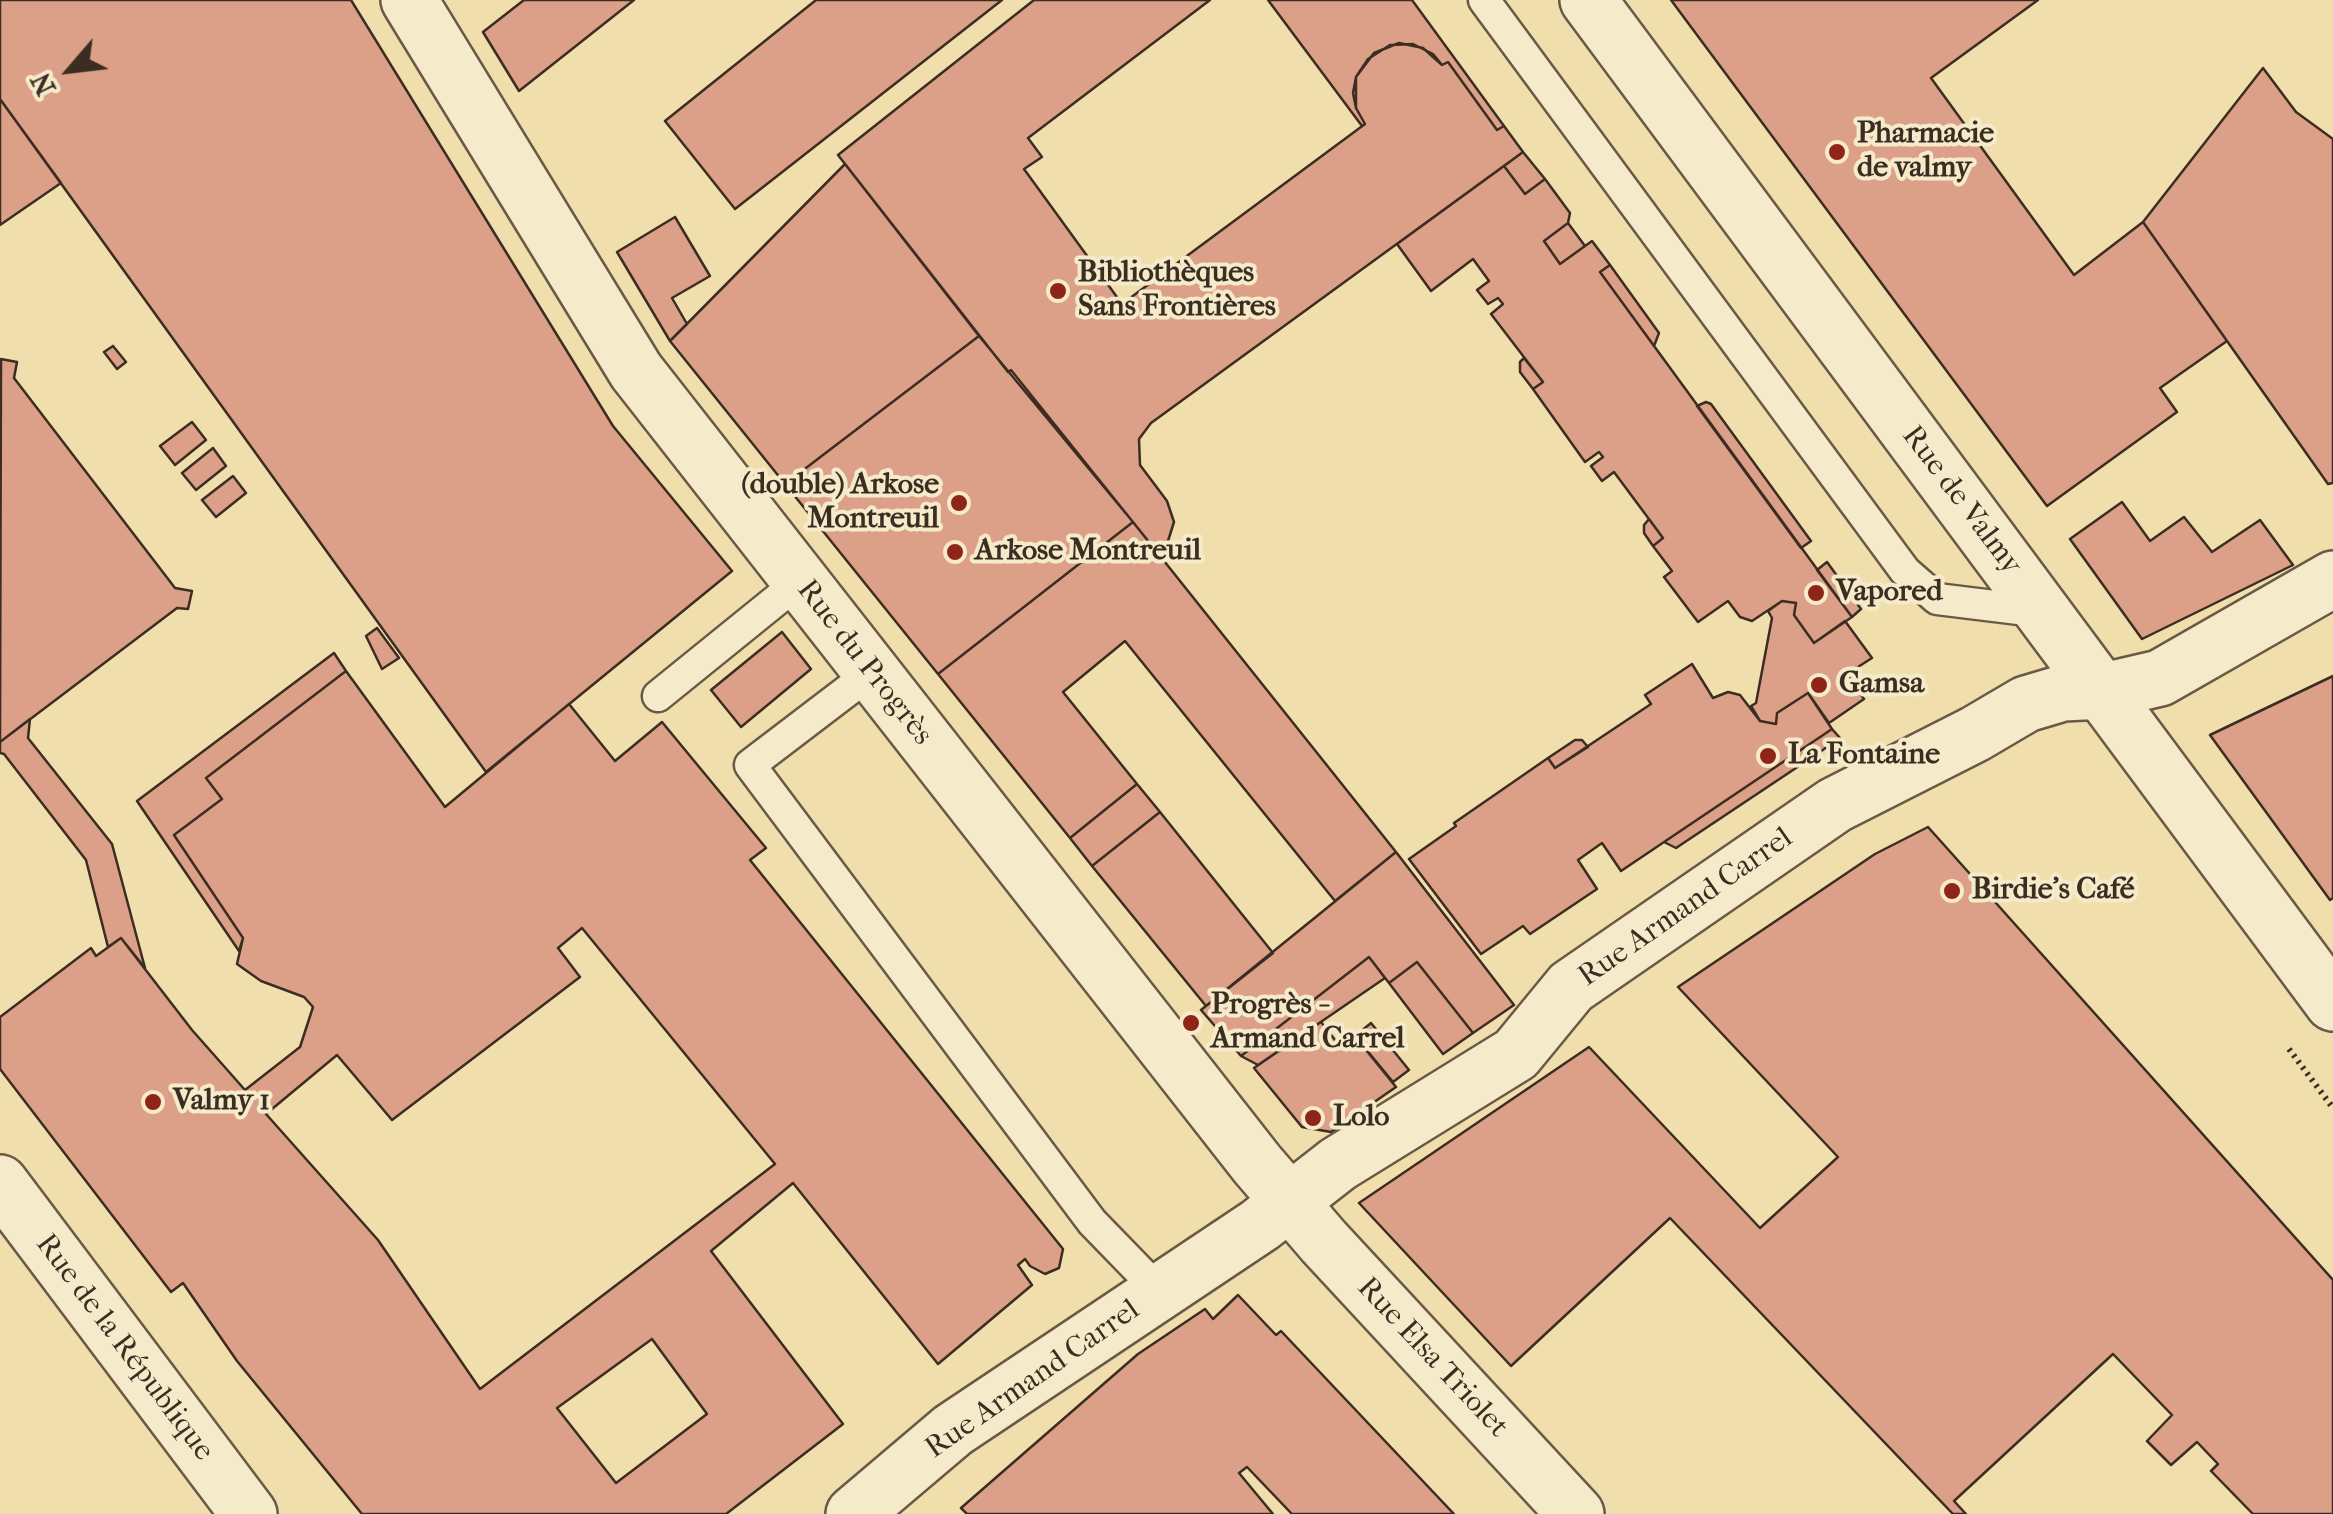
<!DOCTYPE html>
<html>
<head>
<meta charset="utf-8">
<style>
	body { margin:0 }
	#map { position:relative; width:2333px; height:1514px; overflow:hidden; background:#f0dead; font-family:"IM FELL French Canon",serif }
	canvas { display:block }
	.north { position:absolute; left:20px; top:20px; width:100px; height:100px; -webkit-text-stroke:8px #f5eaca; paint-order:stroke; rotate:242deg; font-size:28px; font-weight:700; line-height:40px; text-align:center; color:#3c2d22 }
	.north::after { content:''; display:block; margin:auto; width:35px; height:45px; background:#3c2d22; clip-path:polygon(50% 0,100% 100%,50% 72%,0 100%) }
</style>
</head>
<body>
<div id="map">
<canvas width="2333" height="1514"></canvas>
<div class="north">N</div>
</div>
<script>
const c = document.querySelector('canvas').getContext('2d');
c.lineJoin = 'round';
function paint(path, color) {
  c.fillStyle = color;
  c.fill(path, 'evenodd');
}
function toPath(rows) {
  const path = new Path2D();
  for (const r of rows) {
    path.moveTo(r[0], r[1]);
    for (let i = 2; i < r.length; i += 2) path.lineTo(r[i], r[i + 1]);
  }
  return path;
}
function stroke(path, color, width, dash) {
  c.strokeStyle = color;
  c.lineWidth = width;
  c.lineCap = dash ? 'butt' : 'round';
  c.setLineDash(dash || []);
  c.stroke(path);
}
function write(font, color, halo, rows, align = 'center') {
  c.font = font + ' "IM FELL French Canon",serif';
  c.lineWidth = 8;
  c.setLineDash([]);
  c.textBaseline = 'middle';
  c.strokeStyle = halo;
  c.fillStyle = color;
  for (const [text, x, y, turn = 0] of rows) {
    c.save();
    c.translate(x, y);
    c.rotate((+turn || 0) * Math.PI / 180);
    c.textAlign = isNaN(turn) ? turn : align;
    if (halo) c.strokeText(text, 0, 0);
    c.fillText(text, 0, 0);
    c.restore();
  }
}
const building = toPath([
	[0,0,351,0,613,426,732,571,486,772,0,99,0,0],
	[524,0,634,0,519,91,483,32,524,0],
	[816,0,1002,0,735,209,665,121,816,0],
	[1034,0,1210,0,1028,138,1042,157,1024,169,1122,304,1365,124,1356,108,1356,77,1368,59,1390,45,1413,44,1433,54,1442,65,1448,62,1497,130,1504,126,1523,152,1151,423,1139,439,1140,465,1167,501,1174,522,1168,541,1157,552,1011,370,1008,372,838,155,1034,0],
	[1268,0,1412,0,1504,126,1497,130,1448,62,1442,65,1423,48,1399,43,1374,53,1356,77,1353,93,1356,108,1365,124,1362,126,1268,0],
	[1671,0,2038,0,1931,78,2074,275,2143,222,2227,341,2160,388,2177,412,2047,506,1671,0],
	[2263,68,2296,112,2333,139,2333,483,2328,484,2143,222,2263,68],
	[0,99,61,183,0,225,0,99],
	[1523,152,1545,179,1525,194,1504,166,1523,152],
	[845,164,979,336,785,484,670,341,845,164],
	[1504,166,1525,194,1545,179,1570,213,1568,223,1544,241,1560,264,1592,241,1610,265,1600,272,1852,617,1814,643,1794,615,1796,603,1782,601,1752,621,1740,617,1728,601,1698,622,1664,577,1672,571,1653,546,1663,538,1614,472,1602,481,1591,466,1603,457,1599,452,1585,462,1533,389,1543,382,1491,314,1503,304,1498,298,1488,304,1477,290,1489,281,1473,259,1431,291,1397,244,1504,166],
	[675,217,710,276,672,298,687,324,670,341,617,252,675,217],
	[1568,223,1585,246,1560,264,1544,241,1568,223],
	[1610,265,1659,333,1654,346,1600,272,1610,265],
	[979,336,1133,522,938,674,785,484,979,336],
	[113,346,126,362,117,369,104,352,113,346],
	[1524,358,1543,382,1533,389,1520,372,1520,362,1524,358],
	[1,359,17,362,14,378,175,588,192,591,188,609,177,608,0,742,1,359],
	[1706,402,1711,404,1811,541,1801,548,1697,406,1706,402],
	[192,422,206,440,175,465,160,446,192,422],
	[213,448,226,466,196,490,182,473,213,448],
	[233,476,246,493,216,517,202,500,233,476],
	[2122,502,2150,541,2184,517,2212,552,2260,520,2293,565,2142,639,2070,539,2122,502],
	[1649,519,1663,538,1653,546,1644,533,1644,525,1649,519],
	[1133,522,1396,852,1335,901,1125,641,1063,692,1137,784,1070,838,938,674,1133,522],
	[1827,562,1861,609,1852,617,1817,570,1827,562],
	[1782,601,1796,603,1794,615,1814,643,1845,621,1872,658,1847,674,1864,699,1829,723,1808,693,1777,713,1776,724,1760,721,1751,706,1756,703,1772,618,1768,611,1782,601],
	[377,628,399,658,382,669,366,636,377,628],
	[782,632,811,669,741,727,711,690,782,632],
	[334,653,346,671,206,778,222,799,174,835,243,938,239,951,137,801,334,653],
	[1692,664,1713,698,1728,692,1740,695,1760,721,1776,724,1777,713,1808,693,1832,729,1621,871,1602,843,1578,860,1597,889,1530,934,1523,926,1481,954,1409,859,1456,826,1454,823,1548,758,1555,768,1651,704,1645,695,1692,664],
	[346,671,445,807,569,704,615,761,662,722,766,848,750,860,1063,1249,1059,1268,1045,1274,1030,1266,1025,1259,1018,1265,1032,1285,938,1364,793,1183,711,1251,843,1424,726,1514,362,1514,237,1361,183,1283,171,1292,0,1069,0,1017,91,948,96,956,121,938,192,1030,245,1090,300,1047,313,1007,304,997,261,981,237,964,243,938,174,835,222,799,206,778,346,671],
	[582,928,775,1164,480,1389,378,1240,266,1114,337,1055,392,1120,580,977,558,948,582,928],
	[652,1339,707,1414,616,1483,557,1408,652,1339],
	[2333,676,2333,898,2330,900,2210,735,2333,676],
	[30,719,28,738,112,844,145,968,121,938,108,947,86,860,4,754,0,753,0,742,30,719],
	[1832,729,1840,738,1814,756,1676,848,1664,842,1832,729],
	[1575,740,1582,740,1588,747,1555,768,1548,758,1575,740],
	[1137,784,1160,812,1092,866,1070,838,1137,784],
	[1160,812,1273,953,1206,1006,1092,866,1160,812],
	[1928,827,2333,1280,2333,1514,2253,1514,2211,1471,2218,1464,2197,1442,2171,1465,2147,1441,2172,1415,2113,1354,1954,1501,1966,1514,1953,1514,1670,1218,1511,1366,1359,1203,1589,1047,1760,1228,1838,1157,1678,987,1875,854,1928,827],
	[1396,852,1514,1005,1473,1033,1417,962,1389,983,1369,957,1241,1056,1201,1010,1396,852],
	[1369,957,1385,978,1258,1065,1241,1056,1369,957],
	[1417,962,1473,1033,1443,1054,1389,983,1417,962],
	[1321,1022,1339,1045,1353,1034,1396,1087,1331,1132,1302,1127,1254,1068,1321,1022],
	[1371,1023,1409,1070,1393,1082,1355,1036,1371,1023],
	[1238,1295,1276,1335,1281,1331,1454,1514,1292,1514,1247,1467,1239,1473,1273,1514,967,1514,961,1508,1138,1354,1205,1309,1213,1319,1238,1295]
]);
paint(building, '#dba087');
stroke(building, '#3c2d22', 2.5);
const lane = toPath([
	[1484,0,1905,571,1937,599,2043,612],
	[872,672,750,765,1092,1222,1160,1292],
	[658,696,800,581]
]);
const street = toPath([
	[409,0,636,371,1257,1164,1324,1242,1576,1514],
	[1588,0,2333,1003],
	[0,1183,249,1514],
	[854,1514,953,1430,1260,1225,1338,1164,1516,1054,1571,987,1835,805,1975,734,2026,704,2063,693,2104,691,2160,678,2333,579]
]);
stroke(lane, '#695945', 35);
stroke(street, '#695945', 60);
stroke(toPath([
	[2289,1049,2333,1108]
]), '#3c2d22', 6, [2.5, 5]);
stroke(lane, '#f5eaca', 30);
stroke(street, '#f5eaca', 55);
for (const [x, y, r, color] of [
	[1837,152,10,"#8f2418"],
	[1058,291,10,"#8f2418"],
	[959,503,10,"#8f2418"],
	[955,552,10,"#8f2418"],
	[1816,593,10,"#8f2418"],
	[1819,685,10,"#8f2418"],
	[1768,756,10,"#8f2418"],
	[1952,891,10,"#8f2418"],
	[1191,1023,10,"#8f2418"],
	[153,1102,10,"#8f2418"],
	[1313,1118,10,"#8f2418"]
]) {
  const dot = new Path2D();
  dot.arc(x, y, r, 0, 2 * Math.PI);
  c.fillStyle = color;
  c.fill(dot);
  stroke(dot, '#f5eaca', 4);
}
write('bold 30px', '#3c2d22', '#f5eaca', [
	["Pharmacie",1857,135],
	["de valmy",1857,169],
	["Bibliothèques",1078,274],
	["Sans Frontières",1078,308],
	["(double) Arkose",939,486,"right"],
	["Montreuil",939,520,"right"],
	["Arkose Montreuil",975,552],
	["Vapored",1836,593],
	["Gamsa",1839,685],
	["La Fontaine",1788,756],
	["Birdie's Café",1972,891],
	["Progrès -",1211,1006],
	["Armand Carrel",1211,1040],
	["Valmy 1",173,1102],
	["Lolo",1333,1118]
], 'left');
write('30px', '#3c2d22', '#f5eaca', [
	["Rue de Valmy",1961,501,53],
	["Rue du Progrès",864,663,52],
	["Rue Armand Carrel",1686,908,-35],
	["Rue de la République",124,1348,53],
	["Rue Elsa Triolet",1432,1358,47],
	["Rue Armand Carrel",1033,1380,-35]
]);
</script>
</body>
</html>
